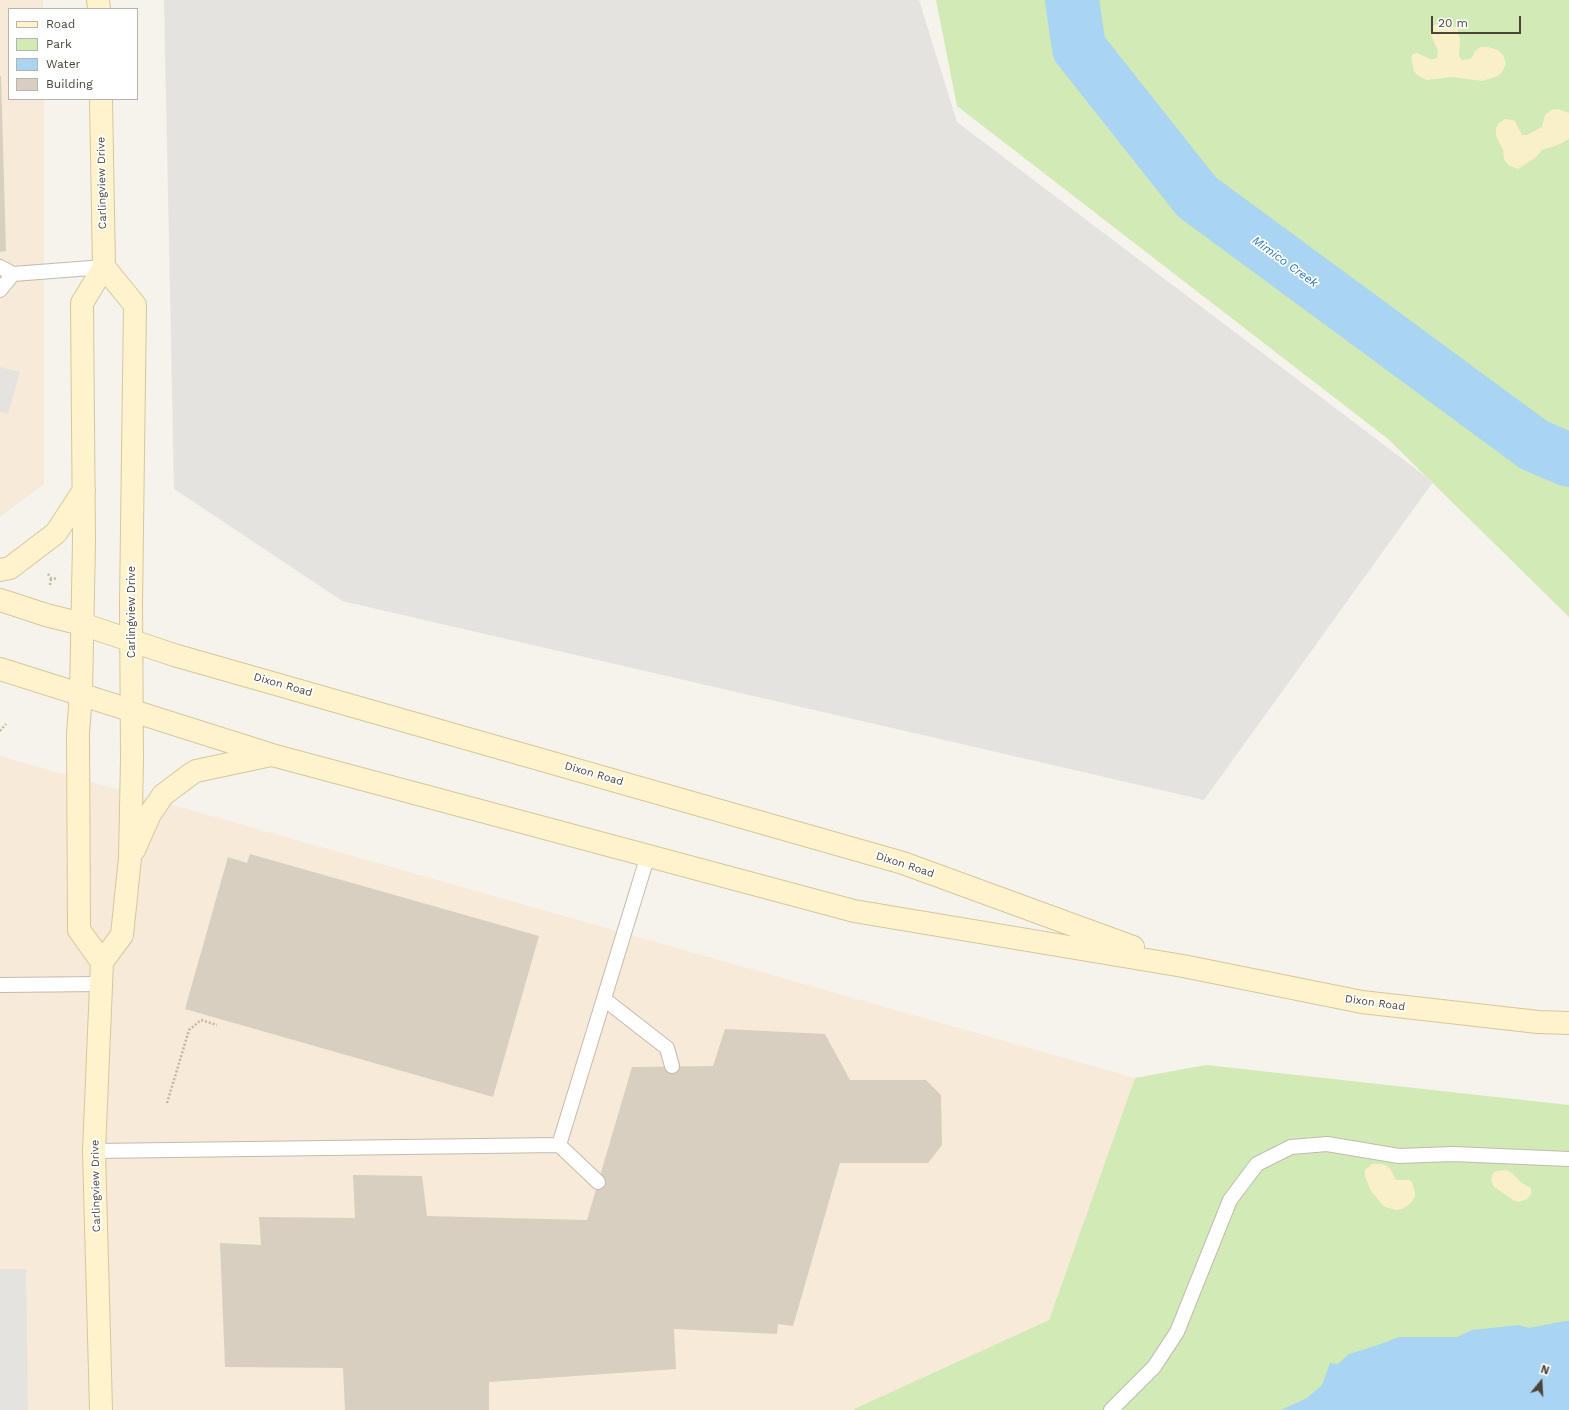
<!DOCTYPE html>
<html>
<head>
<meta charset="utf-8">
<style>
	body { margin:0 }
	#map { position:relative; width:1569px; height:1410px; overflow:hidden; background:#f6f3ec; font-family:"Work Sans",sans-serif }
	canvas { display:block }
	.legend { position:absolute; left:8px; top:8px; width:130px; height:92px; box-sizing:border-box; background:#fff; border:1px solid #b7b4b0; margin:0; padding:5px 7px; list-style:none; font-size:12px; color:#4b4439 }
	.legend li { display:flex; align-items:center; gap:8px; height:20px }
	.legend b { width:20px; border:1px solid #b7b4b0 }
	.north { position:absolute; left:1521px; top:1362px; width:40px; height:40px; -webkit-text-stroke:3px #fff; paint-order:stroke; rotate:18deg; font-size:11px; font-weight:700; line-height:16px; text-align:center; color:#4b4439 }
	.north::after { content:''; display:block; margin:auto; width:14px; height:18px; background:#4b4439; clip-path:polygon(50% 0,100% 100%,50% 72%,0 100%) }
	.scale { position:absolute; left:1431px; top:16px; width:90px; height:18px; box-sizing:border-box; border:2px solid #4b4439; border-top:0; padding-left:5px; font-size:12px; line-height:14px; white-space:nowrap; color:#4b4439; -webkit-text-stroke:3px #fff; paint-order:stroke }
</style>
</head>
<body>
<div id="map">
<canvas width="1569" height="1410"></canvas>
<ul class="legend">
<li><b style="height:5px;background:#fff3cd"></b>Road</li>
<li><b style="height:11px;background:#d2eab5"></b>Park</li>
<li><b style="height:11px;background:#a9d4f2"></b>Water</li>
<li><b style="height:11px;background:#d8cfc1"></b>Building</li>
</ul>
<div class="north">N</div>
<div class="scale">20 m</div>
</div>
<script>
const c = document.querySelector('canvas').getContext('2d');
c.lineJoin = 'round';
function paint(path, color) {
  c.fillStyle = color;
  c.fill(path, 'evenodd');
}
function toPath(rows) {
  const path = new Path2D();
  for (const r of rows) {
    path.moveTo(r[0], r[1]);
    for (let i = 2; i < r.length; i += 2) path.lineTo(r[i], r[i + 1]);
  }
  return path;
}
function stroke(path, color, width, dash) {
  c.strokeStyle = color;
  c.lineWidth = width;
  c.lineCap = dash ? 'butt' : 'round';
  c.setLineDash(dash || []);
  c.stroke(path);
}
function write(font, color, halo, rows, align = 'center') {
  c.font = font + ' "Work Sans",sans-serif';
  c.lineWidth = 3.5;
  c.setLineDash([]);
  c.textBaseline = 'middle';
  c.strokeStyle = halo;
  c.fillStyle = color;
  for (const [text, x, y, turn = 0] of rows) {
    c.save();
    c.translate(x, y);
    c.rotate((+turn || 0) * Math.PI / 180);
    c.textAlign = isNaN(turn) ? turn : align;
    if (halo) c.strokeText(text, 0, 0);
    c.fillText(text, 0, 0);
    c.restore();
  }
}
paint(toPath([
	[0,0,43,0,43,9,9,9,9,99,44,99,44,484,0,517],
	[0,756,1135,1078,1049,1320,854,1409,854,1410,0,1410]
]), '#f7ead8');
paint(toPath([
	[936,0,1569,0,1569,617,1388,439,957,106],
	[1206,1065,1569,1105,1569,1410,854,1410,854,1409,1049,1320,1135,1078]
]), '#d2eab5');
paint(toPath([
	[1441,23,1446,23,1457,28,1460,39,1459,56,1462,60,1470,59,1473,56,1475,51,1481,47,1488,47,1498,50,1503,55,1506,64,1502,72,1498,76,1482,81,1451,77,1426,80,1417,75,1414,71,1411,57,1413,54,1417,53,1430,59,1433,59,1437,58,1438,51,1430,33,1434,25],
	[1558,109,1569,113,1569,139,1558,145,1542,150,1535,158,1518,169,1508,165,1504,159,1503,150,1496,136,1496,128,1499,123,1505,119,1512,120,1515,121,1522,135,1527,135,1542,127,1545,115,1551,110],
	[1372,1164,1381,1164,1387,1166,1391,1170,1396,1180,1409,1180,1412,1182,1415,1192,1415,1197,1410,1204,1402,1209,1396,1210,1385,1207,1381,1203,1371,1191,1365,1176,1365,1170],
	[1506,1170,1512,1173,1522,1183,1531,1188,1531,1194,1527,1199,1519,1202,1513,1200,1494,1187,1491,1180,1493,1173,1497,1171]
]), '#f9efc9');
paint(toPath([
	[164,0,919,0,957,122,1433,482,1204,800,342,601,174,489],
	[0,367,20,372,8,414,0,412],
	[0,1269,26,1269,28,1410,0,1410]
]), '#e5e3e0');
paint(toPath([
	[1565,1321,1569,1321,1569,1410,1281,1410,1307,1398,1322,1385,1330,1363,1338,1364,1349,1354,1378,1345,1399,1337,1457,1337,1472,1330,1519,1325,1529,1328]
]), '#a9d4f2');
stroke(toPath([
	[1072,0,1079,48,1197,197,1534,445,1569,460]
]), '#a9d4f2', 54);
paint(toPath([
	[0,76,1,76,6,251,0,252],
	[250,854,539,936,493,1097,185,1009,228,857,247,863],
	[725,1029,825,1034,850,1080,926,1080,941,1095,942,1145,928,1163,840,1163,793,1326,778,1324,777,1334,674,1329,676,1369,489,1382,489,1410,345,1410,343,1368,225,1367,220,1243,261,1245,259,1217,355,1218,353,1175,422,1176,427,1216,587,1220,632,1067,713,1066]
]), '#d8cfc1');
const lane = toPath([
	[0,267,13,274,104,267],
	[0,290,13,274],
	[0,985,101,984],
	[604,999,667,1048,672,1066],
	[559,1145,598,1182],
	[94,1151,559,1145,648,855],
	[1111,1410,1154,1367,1177,1332,1230,1200,1257,1164,1291,1147,1327,1144,1399,1156,1453,1154,1569,1159]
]);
const secondary = toPath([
	[98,0,99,9],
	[101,99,104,267,82,303,84,542,81,694,78,733,79,930,102,962],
	[0,570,10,568,56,533,84,490],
	[0,600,46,615,82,624,174,655,903,863,1133,947],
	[0,669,272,755,854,911,1183,966,1362,1002,1538,1022,1569,1023],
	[134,850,150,814,163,795,191,774,196,771,271,755],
	[101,1410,94,1151,102,962,122,935,130,858,132,759,131,603,135,305,104,267]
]);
stroke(lane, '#c2bbae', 16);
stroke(secondary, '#d6c79b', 24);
stroke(toPath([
	[48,574,51,578,57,579],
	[50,585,51,578],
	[0,731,6,724],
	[167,1103,189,1030,201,1020,217,1025]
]), '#c4b79f', 2.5, [2, 2]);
stroke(lane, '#fff', 14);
stroke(secondary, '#fff3cd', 22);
write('11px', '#4b4439', '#fff', [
	["Carlingview Drive",102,183,-91],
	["Carlingview Drive",132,612,-90],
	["Dixon Road",283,685,16],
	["Dixon Road",594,774,16],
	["Dixon Road",905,865,18],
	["Dixon Road",1375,1003,8],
	["Carlingview Drive",96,1186,-91]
]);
write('italic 12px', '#2e7ab2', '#fff', [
	["Mimico Creek",1285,262,36]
]);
</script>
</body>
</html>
